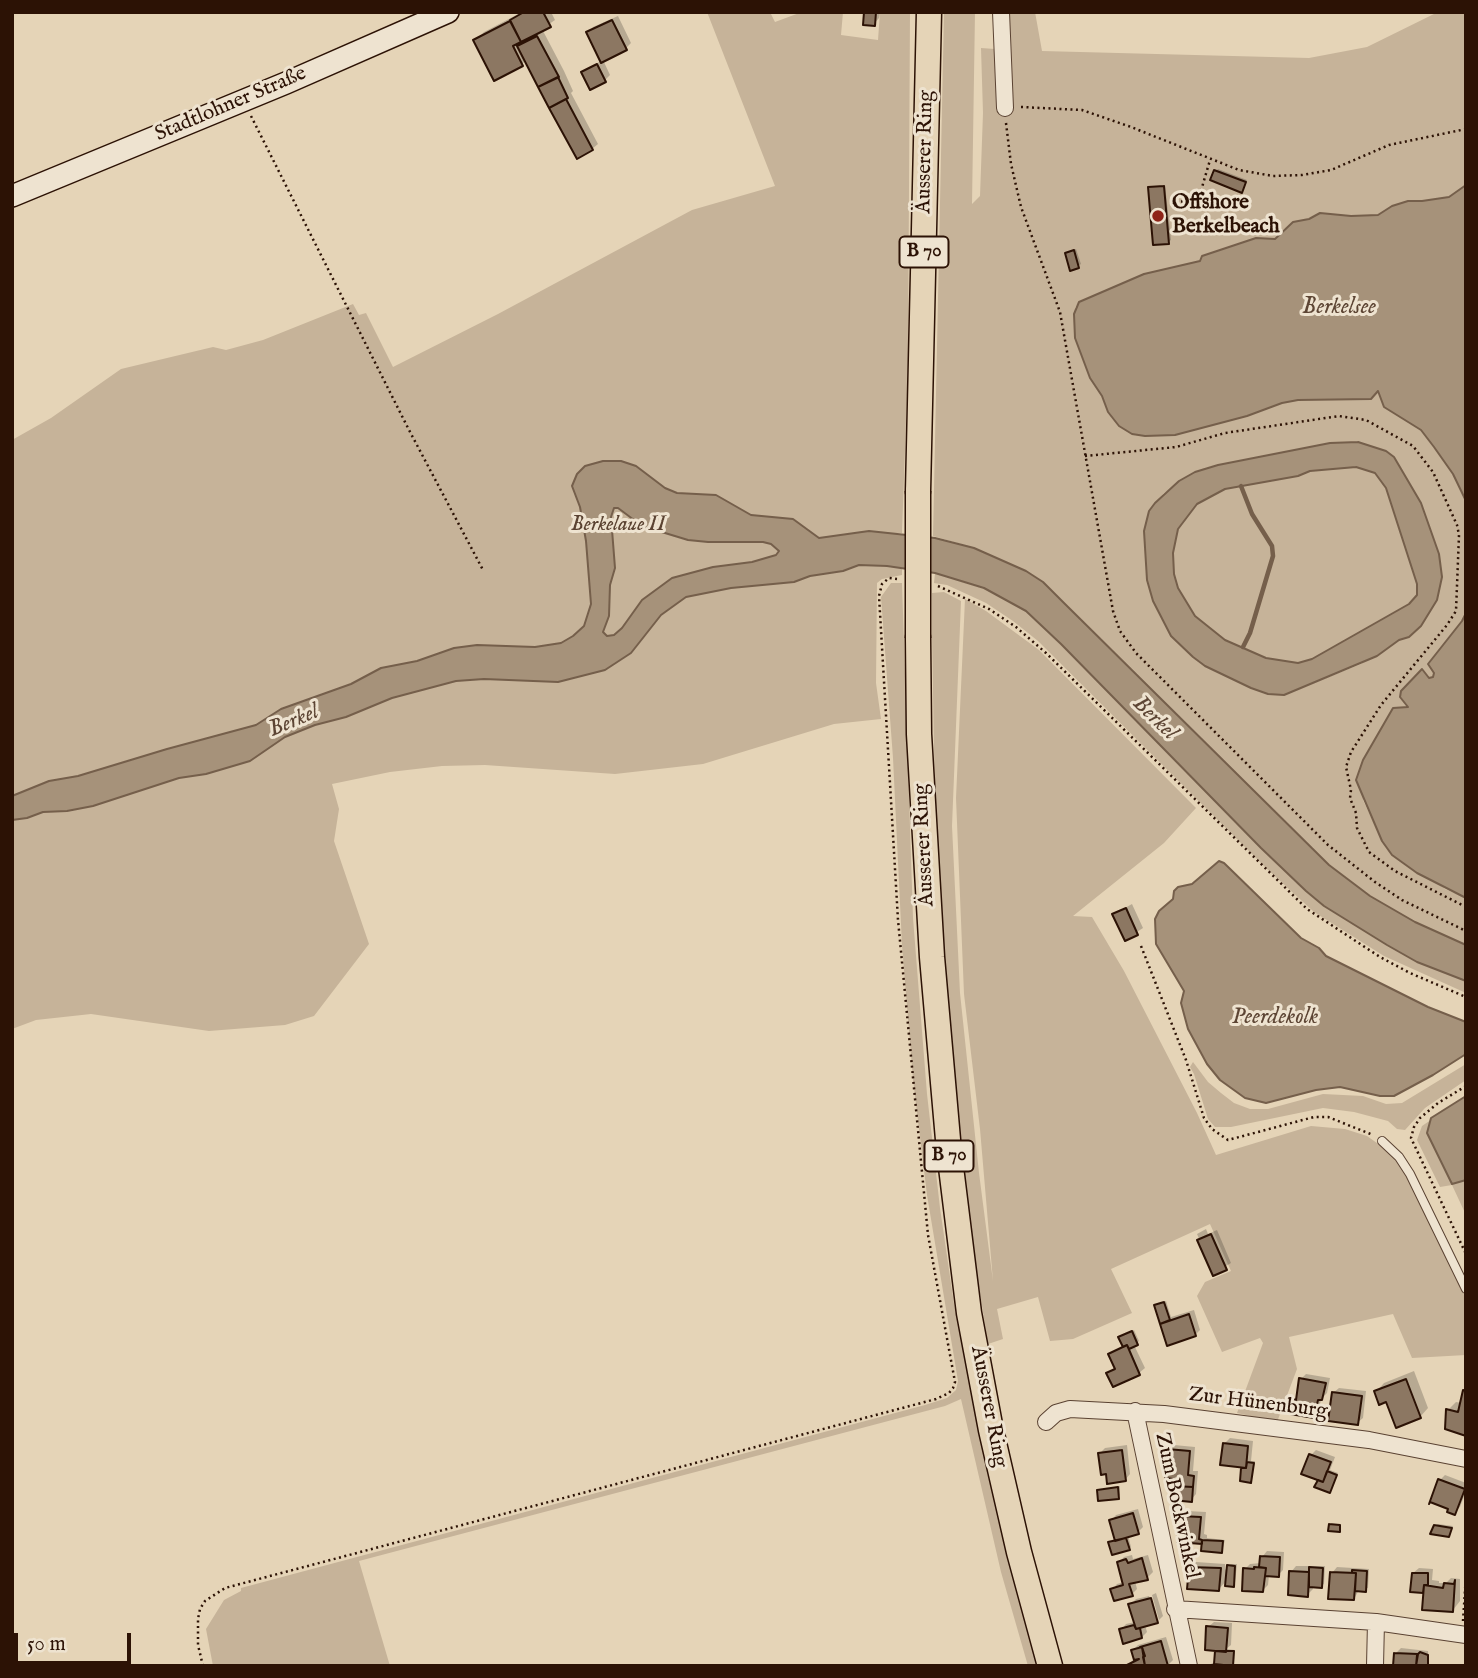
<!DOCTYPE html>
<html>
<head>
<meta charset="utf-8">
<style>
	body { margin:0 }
	#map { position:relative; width:1478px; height:1678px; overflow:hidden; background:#e5d4b7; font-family:"IM FELL English",serif }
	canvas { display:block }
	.frame { position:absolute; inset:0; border:14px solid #2c1205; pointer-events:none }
	.scale { position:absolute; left:14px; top:1633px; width:117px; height:32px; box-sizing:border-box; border:4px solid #2c1205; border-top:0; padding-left:9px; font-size:21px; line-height:24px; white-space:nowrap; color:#2c1205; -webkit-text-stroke:5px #eee3d0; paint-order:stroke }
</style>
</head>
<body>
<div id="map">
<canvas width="1478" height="1678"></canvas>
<div class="frame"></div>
<div class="scale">50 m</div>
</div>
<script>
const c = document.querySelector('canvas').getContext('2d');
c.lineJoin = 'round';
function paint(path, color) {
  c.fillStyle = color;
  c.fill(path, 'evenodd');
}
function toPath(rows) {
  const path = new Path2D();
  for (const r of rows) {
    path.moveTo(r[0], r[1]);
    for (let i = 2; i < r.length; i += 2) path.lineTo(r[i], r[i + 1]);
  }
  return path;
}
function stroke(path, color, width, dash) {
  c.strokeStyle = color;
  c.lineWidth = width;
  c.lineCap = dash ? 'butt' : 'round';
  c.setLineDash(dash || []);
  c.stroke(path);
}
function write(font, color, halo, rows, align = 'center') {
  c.font = font + ' "IM FELL English",serif';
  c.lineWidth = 6;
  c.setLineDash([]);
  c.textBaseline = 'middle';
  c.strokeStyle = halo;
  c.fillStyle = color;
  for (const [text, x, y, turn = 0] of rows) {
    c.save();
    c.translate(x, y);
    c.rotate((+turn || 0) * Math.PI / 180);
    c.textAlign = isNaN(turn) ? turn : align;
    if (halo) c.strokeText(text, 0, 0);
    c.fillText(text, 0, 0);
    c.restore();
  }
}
paint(toPath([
	[707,12,770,12,775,22,802,12,843,12,841,35,878,40,880,12,910,12,908,366,902,533,888,533,877,566,902,568,902,575,882,579,877,583,876,683,881,719,834,724,703,764,615,774,485,765,442,766,390,772,332,784,339,809,334,841,369,944,314,1016,285,1025,209,1031,91,1014,36,1020,12,1029,12,440,51,418,121,369,213,347,226,350,263,340,353,304,359,315,366,313,393,367,498,314,692,210,775,186],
	[944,12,975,12,972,204,980,196,983,113,981,48,1009,50,1010,12,1035,12,1042,51,1309,58,1367,47,1438,12,1466,12,1466,185,1449,197,1422,201,1408,201,1392,206,1378,215,1351,216,1320,213,1284,229,1275,239,1200,261,1144,274,1079,302,1075,308,1075,338,1090,378,1102,396,1108,413,1119,426,1175,435,1247,416,1282,403,1298,400,1370,399,1378,391,1384,407,1421,430,1453,474,1466,501,1466,613,1462,621,1428,664,1434,673,1433,677,1429,678,1422,670,1400,697,1408,707,1393,708,1363,760,1363,800,1382,841,1445,889,1466,898,1466,945,1415,922,1370,896,1329,865,1043,582,1012,565,974,548,933,536],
	[1358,442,1386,451,1394,457,1421,503,1439,554,1410,637,1399,640,1361,664,1284,695,1251,688,1205,666,1193,657,1171,636,1153,601,1147,580,1144,531,1149,511,1155,503,1164,493,1195,472,1218,465,1330,443],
	[1356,467,1376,473,1386,488,1417,584,1417,595,1409,604,1312,659,1298,663,1266,658,1225,640,1195,616,1178,588,1174,574,1173,553,1178,529,1197,504,1225,489,1298,476,1310,471],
	[935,573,985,589,1026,611,1061,644,1261,848,1306,891,1324,906,1387,945,1417,962,1466,980,1466,993,1384,956,1314,912,1266,868,1038,641,1013,621,986,603,947,585,934,583],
	[891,583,902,583,913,918,927,1094,940,1208,954,1304,988,1476,1037,1666,1028,1666,1001,1572,961,1399,945,1406,359,1561,390,1666,213,1666,206,1629,224,1600,241,1591,241,1588,925,1405,947,1398,956,1390,958,1381,927,1195,913,1079,902,945,893,758,881,597],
	[944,592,961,601,952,826,960,993,979,1173,993,1281,980,1129,964,994,956,798,965,599,986,611,1039,650,1196,808,1164,843,1073,916,1092,917,1124,971,1197,1113,1216,1155,1311,1126,1345,1129,1367,1136,1384,1148,1398,1162,1418,1198,1466,1299,1466,1355,1412,1358,1393,1314,1289,1337,1297,1369,1277,1422,1237,1413,1263,1343,1260,1338,1222,1352,1197,1296,1205,1282,1231,1271,1210,1224,1111,1269,1132,1313,1073,1339,1050,1341,1038,1297,997,1309,1003,1339,988,1344,965,1198,946,1023,935,804,932,636,932,593],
	[1193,1062,1208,1082,1221,1093,1234,1103,1250,1109,1268,1109,1323,1094,1363,1096,1386,1104,1402,1103,1466,1064,1466,1080,1425,1108,1405,1130,1397,1129,1388,1121,1354,1112,1323,1108,1231,1127,1215,1127,1208,1119,1194,1074,1190,1067],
	[1466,1096,1466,1215,1452,1185,1440,1187,1417,1140,1422,1126]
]), '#c6b399');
const water = toPath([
	[1466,185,1466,501,1453,474,1434,447,1421,430,1384,407,1378,391,1371,399,1298,400,1282,403,1247,416,1175,435,1145,436,1132,434,1119,426,1108,412,1102,396,1090,378,1075,338,1074,314,1079,302,1144,274,1200,261,1202,256,1256,238,1275,239,1293,222,1309,219,1320,213,1351,216,1378,215,1392,206,1408,201,1422,201,1449,197,1466,185],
	[1358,442,1386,451,1394,457,1421,503,1439,554,1442,577,1437,600,1421,626,1409,637,1399,640,1377,656,1284,695,1268,694,1251,688,1205,666,1193,657,1171,636,1153,601,1147,580,1144,531,1149,511,1155,503,1179,481,1195,472,1218,465,1330,443,1358,442],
	[1356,467,1375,473,1386,488,1417,584,1417,595,1409,604,1312,659,1298,663,1266,658,1225,640,1195,616,1178,588,1174,574,1173,553,1178,529,1197,504,1225,489,1298,476,1310,471,1356,467],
	[603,461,621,461,636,466,665,488,677,493,716,495,751,515,793,519,819,538,869,531,935,538,974,548,1026,571,1043,582,1064,603,1329,865,1370,896,1415,922,1466,945,1466,981,1417,962,1387,945,1324,906,1306,891,1261,848,1061,644,1026,611,984,588,935,573,887,566,859,565,843,571,810,576,794,582,731,588,686,597,661,615,631,653,605,670,558,682,484,679,456,681,392,698,346,717,315,725,285,737,250,761,206,774,179,778,93,806,67,811,43,812,27,818,12,820,12,796,49,781,78,776,167,749,256,725,281,709,351,684,381,668,417,661,454,648,477,645,535,647,561,643,573,636,584,626,591,604,586,541,580,507,572,486,577,474,585,466,603,461],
	[614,508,618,508,642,526,688,540,708,542,763,542,771,544,779,551,776,555,752,562,713,567,672,578,642,600,622,628,614,635,607,636,603,632,609,616,610,585,615,568,611,517,614,508],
	[1466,613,1466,898,1417,873,1392,855,1382,841,1356,780,1363,760,1393,708,1408,707,1400,697,1401,691,1422,669,1429,678,1433,677,1434,673,1428,664,1462,621,1466,613],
	[1219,861,1224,863,1301,938,1319,948,1326,956,1428,1007,1466,1022,1466,1054,1433,1075,1394,1096,1380,1096,1340,1087,1316,1090,1266,1103,1245,1098,1220,1080,1207,1064,1188,1029,1181,1003,1184,991,1156,944,1155,919,1159,911,1173,899,1174,891,1178,887,1192,884,1219,861],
	[1466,1096,1466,1180,1452,1184,1427,1133,1431,1118,1466,1096]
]);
paint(water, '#a6927a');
stroke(water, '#755f4b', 2);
paint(toPath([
	[522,12,551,12,555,20,542,29,564,71,573,91,571,93,598,144,592,149,526,60,522,64,475,41,484,32],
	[866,12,880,12,879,18,874,24],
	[618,16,631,43,626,48,603,60,610,75,605,80,584,72,602,60,588,33,593,27],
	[1218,169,1247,180,1243,189,1216,171],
	[1165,185,1171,240,1168,242,1150,188],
	[1076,249,1081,264,1078,266,1067,253],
	[1132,904,1143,928,1126,939,1114,914],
	[1206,1229,1208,1234,1217,1230,1231,1263,1214,1273,1197,1234],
	[1166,1301,1171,1317,1194,1310,1200,1330,1195,1335,1168,1344,1156,1306],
	[1134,1330,1139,1341,1134,1345,1145,1368,1139,1373,1114,1385,1108,1373,1116,1367,1110,1354,1124,1345,1123,1335],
	[1414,1371,1428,1408,1420,1417,1376,1392,1384,1383],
	[1306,1374,1330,1378,1327,1393,1321,1399,1319,1411,1314,1416,1294,1400,1298,1397,1301,1379],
	[1339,1388,1366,1391,1363,1418,1357,1423,1333,1393],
	[1466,1389,1466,1432,1448,1410,1456,1402,1462,1403],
	[1230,1438,1253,1441,1251,1461,1255,1461,1251,1481,1243,1468,1245,1466,1224,1444],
	[1127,1445,1130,1474,1125,1480,1107,1472,1100,1453,1105,1448],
	[1174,1445,1195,1447,1193,1471,1198,1471,1196,1494,1191,1500,1175,1477,1169,1450],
	[1316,1450,1335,1457,1330,1470,1338,1473,1330,1491,1319,1481,1311,1455],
	[1445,1475,1466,1483,1466,1491,1460,1507,1454,1513,1450,1508,1440,1480],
	[1120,1486,1120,1495,1118,1497,1099,1490],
	[1138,1509,1143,1527,1138,1532,1128,1535,1131,1547,1129,1549,1110,1543,1117,1539,1111,1521,1116,1515],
	[1187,1511,1206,1512,1204,1534,1207,1535,1207,1538,1225,1540,1222,1551,1203,1550,1204,1539,1201,1542,1179,1540,1181,1516],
	[1438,1524,1453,1526,1450,1533,1448,1535,1435,1526],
	[1267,1551,1284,1552,1283,1570,1278,1575,1269,1575,1268,1585,1262,1591,1245,1569,1250,1564,1261,1563,1262,1557],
	[1132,1555,1133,1559,1148,1555,1153,1572,1147,1578,1135,1581,1137,1589,1132,1594,1112,1590,1117,1584,1124,1582,1119,1562,1124,1557],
	[1196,1562,1225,1564,1225,1570,1231,1564,1237,1564,1235,1583,1233,1585,1227,1580,1219,1589,1190,1568],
	[1296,1566,1325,1566,1324,1584,1321,1586,1313,1585,1313,1589,1307,1595,1291,1572],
	[1337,1567,1369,1569,1368,1588,1359,1590,1354,1599,1332,1573],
	[1419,1568,1433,1569,1432,1580,1439,1581,1439,1583,1446,1583,1451,1578,1460,1579,1460,1601,1453,1610,1425,1591,1412,1591,1413,1573],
	[1156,1593,1163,1616,1159,1620,1152,1595],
	[1149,1596,1156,1620,1158,1620,1145,1625,1147,1632,1142,1637,1121,1630,1126,1624,1135,1622,1130,1605,1136,1599],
	[1214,1622,1232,1623,1231,1645,1226,1649,1235,1650,1234,1662,1227,1663,1227,1666,1210,1666,1212,1663,1216,1663,1217,1649,1208,1627],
	[1166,1637,1173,1660,1168,1665,1127,1666,1135,1658,1133,1650,1138,1645],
	[1401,1648,1428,1651,1429,1662,1427,1664,1396,1653]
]), '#0003');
stroke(toPath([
	[1241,486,1252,514,1272,546,1273,556,1250,633,1243,647]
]), '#755f4b', 4.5);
const building = toPath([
	[524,12,543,12,551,27,521,42,510,20,524,12],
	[864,12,876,12,875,26,863,25,864,12],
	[612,20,627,50,601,63,586,32,612,20],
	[510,21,521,42,513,46,523,66,494,81,473,40,510,21],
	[537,36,559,77,538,87,517,46,537,36],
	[597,64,606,82,590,90,581,72,597,64],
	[558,77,568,98,549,108,538,87,558,77],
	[566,99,593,150,577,159,549,108,566,99],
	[1214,170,1246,182,1242,193,1210,180,1214,170],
	[1164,186,1169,244,1153,245,1148,187,1164,186],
	[1074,250,1079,268,1070,271,1065,253,1074,250],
	[1126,908,1138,935,1125,941,1112,914,1126,908],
	[1211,1234,1227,1270,1213,1276,1197,1240,1211,1234],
	[1164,1302,1170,1320,1160,1324,1154,1305,1164,1302],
	[1189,1314,1196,1336,1167,1346,1160,1324,1189,1314],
	[1132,1331,1138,1345,1129,1349,1127,1345,1123,1347,1118,1337,1132,1331],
	[1127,1345,1140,1375,1113,1387,1106,1373,1115,1369,1108,1354,1127,1345],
	[1299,1378,1326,1383,1322,1400,1318,1400,1314,1418,1290,1414,1293,1399,1296,1400,1299,1378],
	[1406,1379,1421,1418,1396,1428,1386,1402,1379,1405,1374,1391,1406,1379],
	[1463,1390,1466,1391,1466,1436,1445,1429,1446,1409,1458,1412,1463,1390],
	[1332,1392,1362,1396,1358,1425,1328,1421,1332,1392],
	[1223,1443,1248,1446,1246,1468,1220,1465,1223,1443],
	[1167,1449,1190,1451,1188,1475,1194,1476,1193,1487,1173,1486,1173,1479,1165,1478,1167,1449],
	[1122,1450,1126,1481,1107,1484,1106,1474,1101,1475,1098,1453,1122,1450],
	[1309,1454,1331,1462,1323,1482,1301,1474,1309,1454],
	[1247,1462,1254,1463,1251,1483,1240,1481,1241,1468,1246,1468,1247,1462],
	[1327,1471,1337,1475,1330,1493,1314,1487,1318,1480,1323,1482,1327,1471],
	[1438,1479,1465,1489,1455,1515,1447,1512,1448,1509,1430,1502,1429,1504,1438,1479],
	[1173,1486,1193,1487,1192,1502,1172,1500,1173,1486],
	[1118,1487,1119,1499,1098,1501,1097,1490,1118,1487],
	[1133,1513,1139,1534,1115,1541,1109,1520,1133,1513],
	[1180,1516,1201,1517,1199,1539,1202,1540,1202,1544,1177,1542,1180,1516],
	[1329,1524,1340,1525,1340,1532,1328,1531,1329,1524],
	[1434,1525,1452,1528,1449,1537,1430,1534,1434,1525],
	[1126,1538,1130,1550,1112,1555,1108,1542,1126,1538],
	[1202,1540,1223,1541,1222,1553,1201,1551,1202,1540],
	[1260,1556,1280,1557,1279,1577,1265,1576,1266,1568,1259,1567,1260,1556],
	[1142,1558,1148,1580,1129,1584,1133,1596,1114,1601,1110,1589,1123,1585,1117,1562,1126,1559,1128,1563,1142,1558],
	[1227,1565,1235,1566,1234,1587,1225,1586,1227,1565],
	[1189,1567,1221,1568,1219,1591,1187,1589,1189,1567],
	[1254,1567,1266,1568,1263,1592,1242,1591,1243,1568,1254,1569,1254,1567],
	[1309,1567,1323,1568,1322,1588,1309,1587,1309,1567],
	[1352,1570,1367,1571,1366,1592,1355,1591,1356,1573,1352,1573,1352,1570],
	[1289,1571,1309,1572,1308,1597,1288,1595,1289,1571],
	[1330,1572,1356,1573,1354,1600,1328,1599,1330,1572],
	[1412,1573,1428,1573,1428,1585,1424,1585,1423,1593,1410,1592,1412,1573],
	[1455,1580,1453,1612,1422,1610,1424,1585,1443,1588,1444,1583,1454,1584,1455,1580],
	[1151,1598,1158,1623,1136,1629,1128,1604,1151,1598],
	[1134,1625,1136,1629,1140,1628,1142,1638,1123,1644,1119,1629,1134,1625],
	[1206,1626,1228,1628,1226,1652,1205,1650,1206,1626],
	[1161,1641,1168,1666,1145,1666,1143,1657,1145,1656,1142,1647,1140,1647,1161,1641],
	[1142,1647,1145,1666,1125,1666,1139,1659,1134,1660,1131,1650,1142,1647],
	[1215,1651,1234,1651,1233,1666,1214,1664,1215,1651],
	[1420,1652,1428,1655,1428,1666,1416,1666,1417,1655,1420,1652],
	[1394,1653,1418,1654,1416,1666,1393,1666,1394,1653]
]);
paint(building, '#8c7762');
stroke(building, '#2c1205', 2);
const lane = toPath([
	[1382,1141,1399,1157,1410,1174,1466,1289]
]);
const street = toPath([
	[1001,12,1005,108],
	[1135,1411,1189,1666],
	[1046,1422,1056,1413,1070,1409,1164,1414,1369,1440,1466,1459],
	[1175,1609,1376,1622,1466,1635],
	[1375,1666,1376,1622]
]);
const secondary = toPath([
	[12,196,286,83,448,12]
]);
const primary = toPath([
	[918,491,929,12],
	[918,638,919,734,932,957,949,1151,969,1313,991,1430,1019,1552,1050,1666]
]);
stroke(lane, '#5a4232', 10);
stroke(street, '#5a4232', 18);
stroke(secondary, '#2c1205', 24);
stroke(primary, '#2c1205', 27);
stroke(toPath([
	[1021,107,1082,110,1131,127,1239,170,1273,176,1302,175,1331,170,1389,145,1466,129],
	[251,116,409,430,483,570],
	[1006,123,1011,164,1021,207,1060,312,1113,611,1120,631,1136,653,1328,845,1375,882,1402,900,1466,931],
	[1170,202,1198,201,1210,160],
	[1085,456,1176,447,1225,433,1339,416,1366,420,1413,446,1433,472,1457,525,1459,535,1456,611,1447,625,1381,705,1351,752,1346,767,1351,790,1350,798,1356,813,1357,828,1369,852,1395,871,1466,907],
	[938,586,989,609,1016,627,1046,653,1307,909,1380,957,1410,973,1466,997],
	[1141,946,1186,1060,1204,1118,1212,1129,1228,1140,1314,1117,1328,1117,1373,1135],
	[1466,1086,1438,1103,1420,1118,1414,1127,1411,1138,1466,1254],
	[1463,1621,1466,1575],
	[203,1666,198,1645,198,1619,200,1609,205,1601,225,1588,936,1399,949,1393,953,1388,955,1382,928,1235,898,920,879,596,882,584,889,578,897,579]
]), '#2c1205', 2.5, [2, 3.5]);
stroke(lane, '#eee3d0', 8);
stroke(street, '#eee3d0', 16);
stroke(secondary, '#eee3d0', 21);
stroke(primary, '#e5d4b7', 24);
const primaryBridge = toPath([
	[918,638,918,491]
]);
stroke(primaryBridge, '#2c1205', 27, []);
stroke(primaryBridge, '#e5d4b7', 24);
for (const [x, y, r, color] of [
	[1158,216,7,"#8f2418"]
]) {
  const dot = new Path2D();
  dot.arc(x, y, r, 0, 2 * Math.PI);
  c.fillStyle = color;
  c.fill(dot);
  stroke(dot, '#eee3d0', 2.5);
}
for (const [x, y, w] of [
	[924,252,49],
	[949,1156,49]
]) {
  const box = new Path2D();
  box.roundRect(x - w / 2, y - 15.5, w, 31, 5);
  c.fillStyle = '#eee3d0';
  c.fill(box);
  stroke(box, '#2c1205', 2);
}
write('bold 19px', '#2c1205', null, [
	["B 70",924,252],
	["B 70",949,1156]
]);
write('21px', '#2c1205', '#eee3d0', [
	["Stadtlohner Straße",231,105,-23],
	["Äusserer Ring",926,152,-89],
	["Äusserer Ring",925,845,-93],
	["Zur Hünenburg",1258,1404,7],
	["Äusserer Ring",988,1407,79],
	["Zum Bockwinkel",1176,1506,78]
]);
write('bold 21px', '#2c1205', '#eee3d0', [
	["Offshore",1172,204],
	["Berkelbeach",1172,228]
], 'left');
write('italic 21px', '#5a4231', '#eee3d0', [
	["Berkelaue II",618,526]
]);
write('italic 23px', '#5d4534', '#eee3d0', [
	["Berkelsee",1339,308],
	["Berkel",1154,719,44],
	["Berkel",294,722,-23],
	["Peerdekolk",1275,1018]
]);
</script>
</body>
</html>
